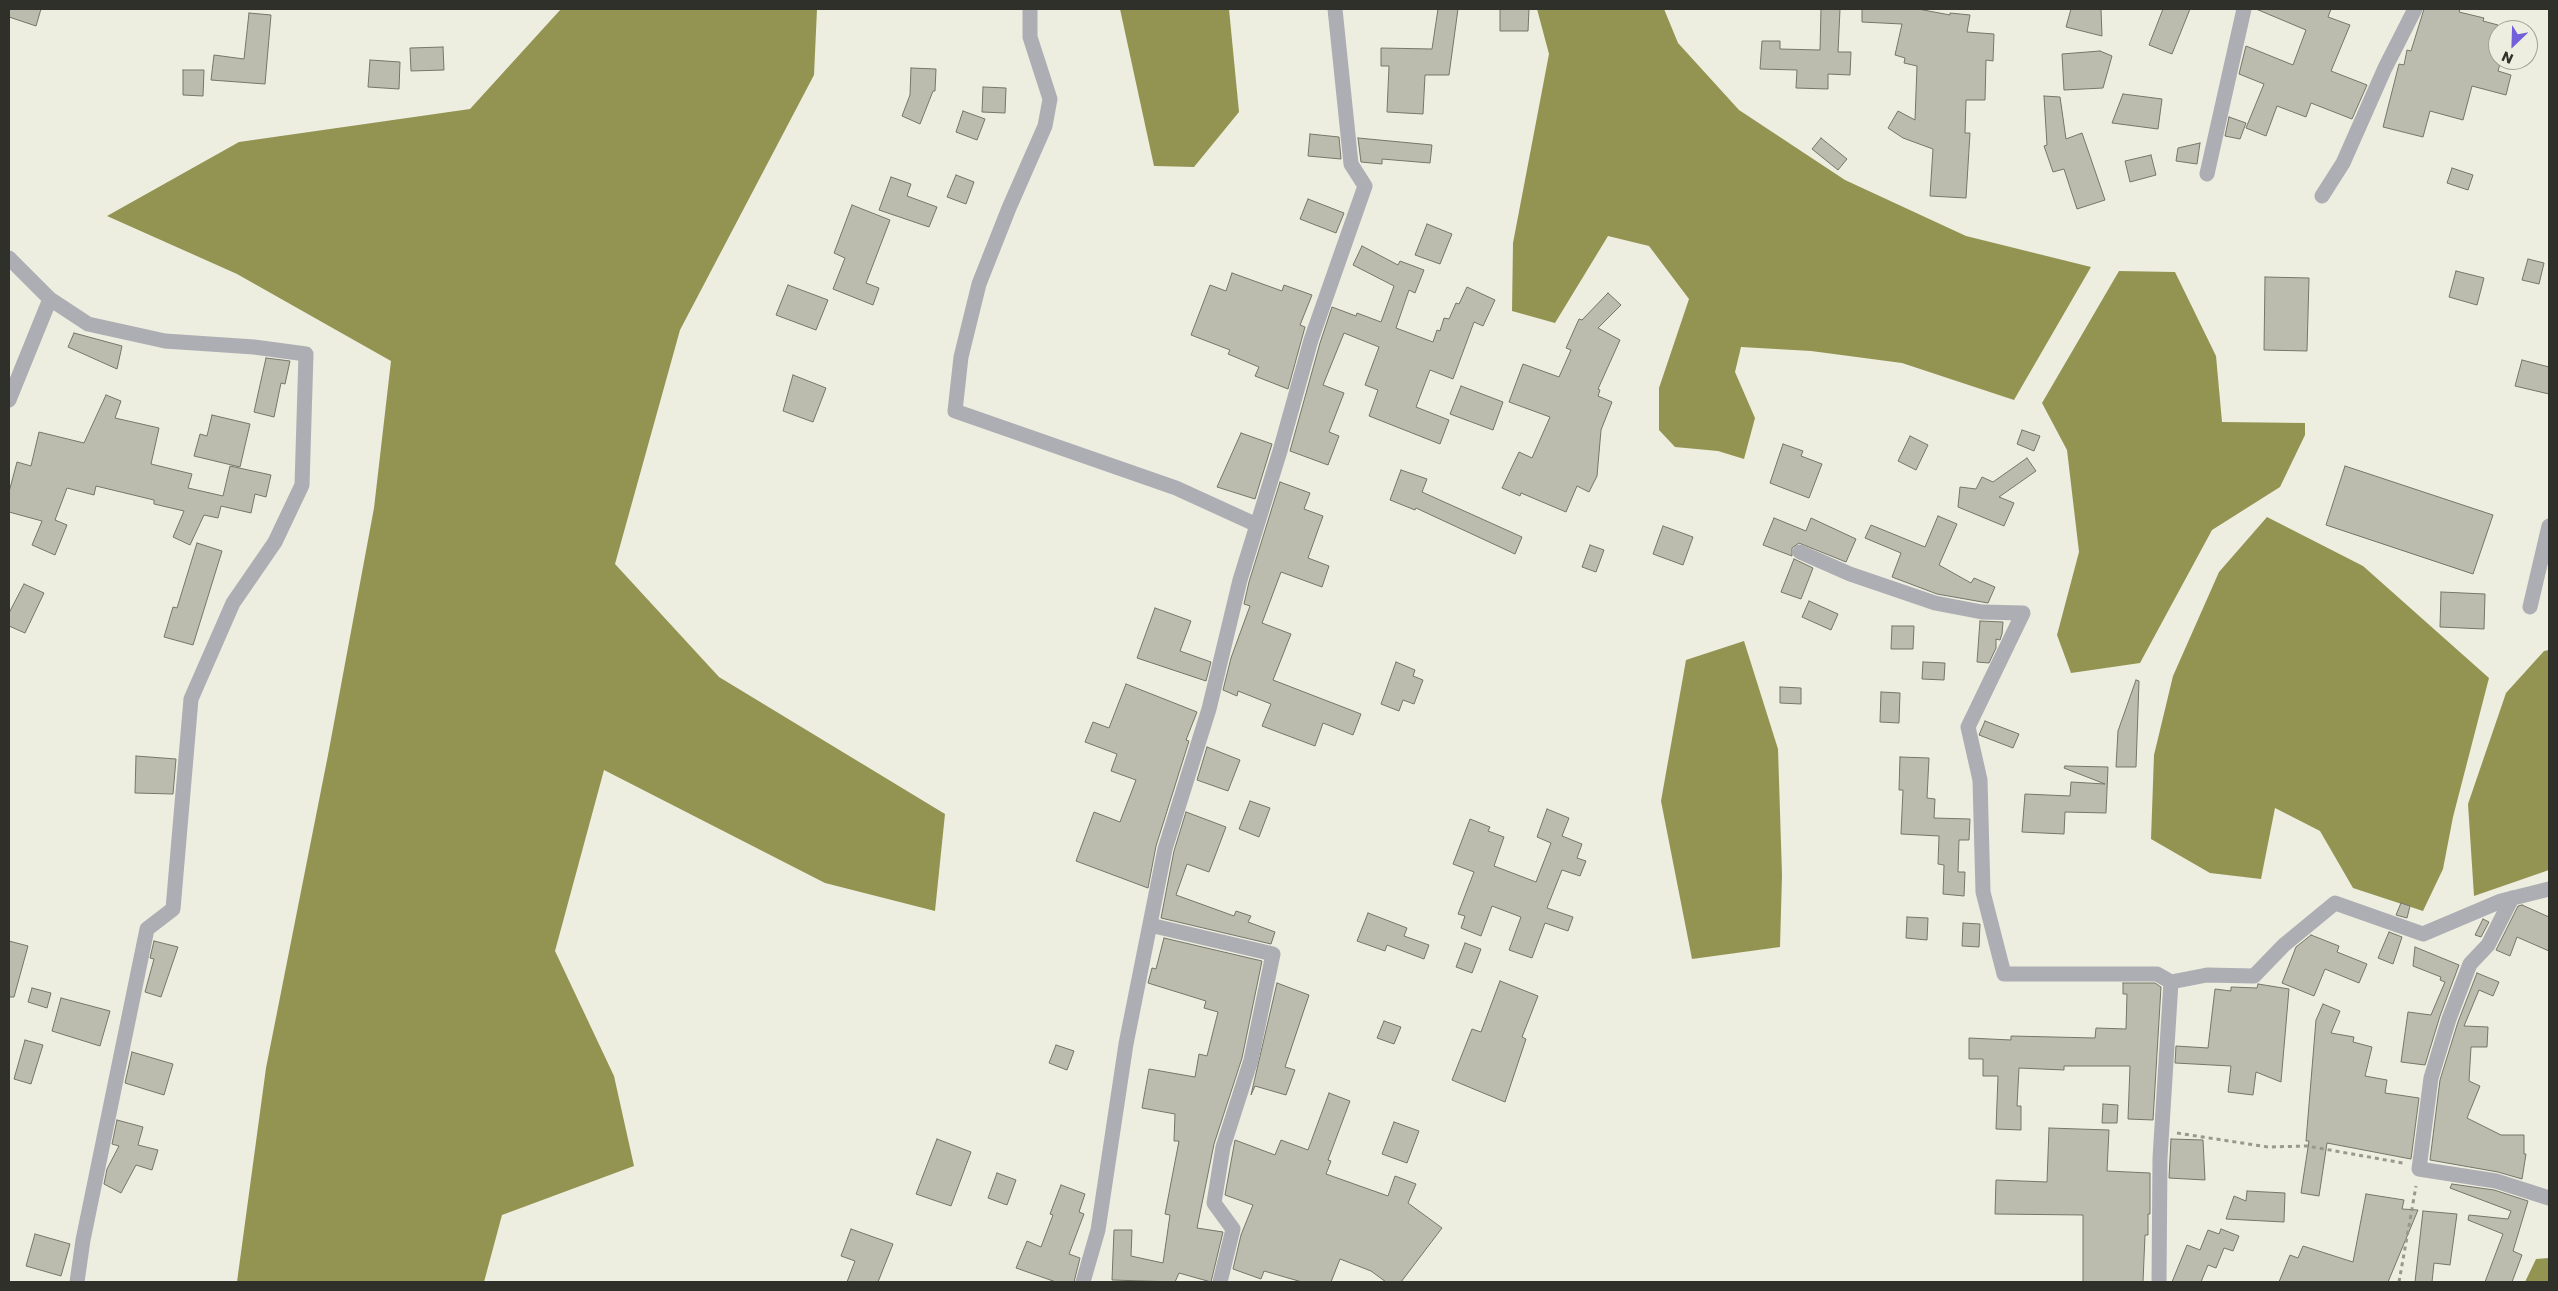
<!DOCTYPE html>
<html>
<head>
<meta charset="utf-8">
<style>
	body { margin:0 }
	#map { position:relative; width:2558px; height:1291px; overflow:hidden; background:#edeedf; font-family:Poppins,sans-serif }
	canvas { display:block }
	.frame { position:absolute; inset:0; border:10px solid #2f302a; pointer-events:none }
	.north { position:absolute; left:2488px; top:20px; width:50px; height:50px; box-sizing:border-box; background:#edeedf; border:1px solid #a1a297; border-radius:50%; rotate:204deg; font-size:14px; font-weight:700; line-height:20px; text-align:center; color:#2f302a }
	.north::after { content:''; display:block; margin:auto; width:18px; height:22px; background:#7260db; clip-path:polygon(50% 0,100% 100%,50% 72%,0 100%) }
</style>
</head>
<body>
<div id="map">
<canvas width="2558" height="1291"></canvas>
<div class="frame"></div>
<div class="north">N</div>
</div>
<script>
const c = document.querySelector('canvas').getContext('2d');
c.lineJoin = 'round';
function paint(path, color) {
  c.fillStyle = color;
  c.fill(path, 'evenodd');
}
function toPath(rows) {
  const path = new Path2D();
  for (const r of rows) {
    path.moveTo(r[0], r[1]);
    for (let i = 2; i < r.length; i += 2) path.lineTo(r[i], r[i + 1]);
  }
  return path;
}
function stroke(path, color, width, dash) {
  c.strokeStyle = color;
  c.lineWidth = width;
  c.lineCap = dash ? 'butt' : 'round';
  c.setLineDash(dash || []);
  c.stroke(path);
}
paint(toPath([
	[561,9,817,9,814,75,680,330,615,564,719,677,945,814,935,911,825,883,604,770,555,951,614,1076,634,1166,502,1215,484,1282,237,1282,266,1068,328,755,374,508,391,361,237,274,107,216,239,142,470,109],
	[1120,9,1229,9,1239,112,1194,167,1154,166],
	[1537,9,1664,9,1678,43,1739,110,1845,180,1966,236,2091,267,2014,400,1902,363,1811,351,1741,347,1735,372,1755,418,1744,459,1718,451,1675,447,1659,430,1659,388,1689,299,1649,246,1608,236,1555,323,1512,311,1513,243,1549,54],
	[2119,271,2175,272,2216,356,2222,422,2305,423,2305,435,2280,487,2212,530,2140,663,2071,673,2057,635,2079,552,2067,450,2042,403],
	[2267,517,2363,566,2489,678,2453,817,2443,869,2423,911,2353,888,2320,831,2275,808,2261,879,2210,873,2151,839,2154,755,2173,676,2219,572],
	[1744,641,1778,749,1782,875,1780,947,1692,959,1661,801,1686,660],
	[2549,650,2549,870,2474,896,2468,804,2506,693,2544,651],
	[2549,1258,2549,1282,2525,1282,2536,1259]
]), '#939452');
const building = toPath([
	[9,9,41,9,36,26,9,17,9,9],
	[1438,9,1458,9,1449,75,1425,75,1423,114,1387,112,1389,66,1381,66,1381,48,1432,49,1438,9],
	[1500,9,1529,9,1528,31,1500,31,1500,9],
	[1821,9,1840,9,1838,52,1851,52,1850,75,1828,74,1828,89,1796,88,1797,70,1760,69,1762,41,1780,41,1780,49,1820,50,1821,9],
	[1862,9,1918,9,1950,15,1950,13,1970,15,1967,32,1994,34,1993,61,1986,60,1985,100,1966,100,1965,133,1970,133,1966,198,1930,196,1933,149,1903,138,1888,128,1898,111,1915,120,1917,66,1904,63,1905,58,1895,55,1902,24,1862,22,1862,9],
	[2071,9,2101,9,2102,36,2066,27,2071,9],
	[2163,9,2190,9,2172,54,2149,45,2163,9],
	[2256,9,2331,9,2328,17,2350,25,2331,71,2367,85,2352,119,2311,103,2306,117,2277,106,2266,136,2246,128,2264,84,2239,74,2246,46,2293,65,2306,30,2256,9],
	[2424,9,2460,9,2459,12,2484,18,2483,21,2498,25,2498,60,2501,60,2498,71,2511,75,2506,95,2472,86,2463,120,2430,111,2423,137,2383,127,2399,64,2404,65,2407,50,2411,51,2424,9],
	[249,13,271,15,265,84,211,80,214,55,244,59,249,13],
	[443,47,444,70,411,71,410,48,443,47],
	[2100,51,2112,56,2103,88,2064,90,2062,54,2100,51],
	[370,60,400,62,399,89,368,87,370,60],
	[911,68,936,69,935,91,933,91,920,124,902,116,910,95,911,68],
	[183,70,204,70,203,96,183,95,183,70],
	[983,87,1006,88,1005,113,982,112,983,87],
	[2123,94,2162,99,2158,129,2112,123,2123,94],
	[2044,96,2060,97,2066,139,2082,133,2105,200,2077,209,2064,169,2053,172,2044,146,2047,145,2044,96],
	[963,111,985,119,977,140,956,132,963,111],
	[2229,117,2246,123,2240,139,2225,136,2229,117],
	[1310,134,1339,137,1341,159,1308,156,1310,134],
	[1358,138,1432,145,1430,163,1382,159,1382,164,1361,162,1358,138],
	[1821,138,1847,159,1838,170,1812,149,1821,138],
	[2200,143,2197,164,2176,161,2178,148,2200,143],
	[2151,155,2156,175,2130,182,2125,161,2151,155],
	[2452,168,2473,175,2468,190,2447,183,2452,168],
	[956,175,974,182,966,204,947,197,956,175],
	[891,177,911,184,907,196,937,207,929,227,879,210,891,177],
	[1308,199,1344,213,1336,233,1300,219,1308,199],
	[852,205,890,220,866,283,879,288,873,305,833,289,845,258,834,253,852,205],
	[1427,224,1452,234,1440,264,1415,255,1427,224],
	[1362,246,1398,265,1400,261,1424,270,1415,293,1409,290,1396,328,1433,342,1437,330,1440,331,1444,318,1449,319,1456,303,1459,304,1467,287,1495,300,1483,326,1474,322,1453,379,1430,370,1416,407,1449,420,1440,444,1369,416,1378,390,1365,385,1379,347,1344,333,1323,385,1344,393,1329,432,1339,436,1328,465,1290,451,1320,343,1332,307,1356,316,1357,313,1381,322,1394,286,1353,265,1362,246],
	[2528,259,2544,263,2539,284,2522,280,2528,259],
	[2456,271,2484,278,2477,305,2449,297,2456,271],
	[1232,273,1282,291,1284,285,1312,295,1300,325,1305,327,1288,389,1255,376,1259,367,1228,354,1230,350,1191,335,1210,285,1226,291,1232,273],
	[2265,277,2309,278,2307,351,2264,350,2265,277],
	[788,285,828,300,816,330,776,315,788,285],
	[1608,293,1621,305,1598,328,1620,340,1598,389,1600,390,1598,396,1612,402,1601,430,1597,476,1589,492,1577,486,1566,512,1521,493,1520,496,1502,488,1519,452,1532,458,1550,417,1509,402,1523,364,1559,377,1571,350,1566,348,1579,319,1582,320,1608,293],
	[74,333,122,346,117,369,68,347,74,333],
	[266,358,290,361,285,384,281,383,274,417,254,412,266,358],
	[2522,360,2549,367,2549,394,2515,386,2522,360],
	[793,375,826,388,813,422,783,411,793,375],
	[1461,386,1503,402,1493,430,1450,414,1461,386],
	[106,395,121,401,115,418,159,428,151,464,192,474,188,488,223,496,230,466,271,475,266,497,255,494,251,513,221,506,218,518,204,515,190,545,173,537,184,511,154,504,154,500,96,486,94,495,67,488,55,520,67,525,55,555,32,545,42,521,9,512,9,492,17,462,31,466,39,432,84,443,106,395],
	[212,415,250,424,240,467,194,456,200,434,207,436,212,415],
	[2022,430,2040,436,2034,451,2017,444,2022,430],
	[1241,433,1272,444,1255,499,1217,487,1241,433],
	[1910,436,1928,445,1916,470,1898,461,1910,436],
	[1783,444,1803,451,1801,456,1822,464,1809,498,1770,483,1783,444],
	[2027,458,2036,471,1999,497,2014,503,2004,526,1958,507,1960,487,1976,489,1982,477,1993,482,2027,458],
	[2345,466,2493,515,2473,574,2326,525,2345,466],
	[1401,470,1427,479,1422,492,1522,537,1515,554,1416,508,1415,510,1390,500,1401,470],
	[1280,482,1310,493,1304,509,1323,516,1308,558,1329,566,1322,587,1281,572,1262,623,1291,634,1273,680,1361,714,1353,735,1323,723,1315,746,1262,726,1271,704,1238,691,1237,696,1223,690,1231,658,1250,606,1244,604,1249,582,1280,482],
	[1938,516,1957,524,1939,565,1971,583,1974,578,1995,587,1988,603,1937,594,1892,577,1901,553,1865,538,1871,525,1925,547,1938,516],
	[1774,518,1806,531,1811,518,1856,539,1846,562,1799,543,1792,548,1792,556,1763,545,1774,518],
	[1663,526,1693,537,1683,565,1653,554,1663,526],
	[197,543,222,551,193,645,164,637,173,607,177,608,197,543],
	[1590,545,1604,550,1596,572,1582,567,1590,545],
	[1794,559,1813,568,1801,599,1781,592,1794,559],
	[24,584,44,593,25,633,9,626,9,613,24,584],
	[2441,592,2485,594,2484,629,2440,627,2441,592],
	[1809,601,1838,614,1831,630,1802,617,1809,601],
	[1155,608,1191,621,1180,651,1211,662,1206,681,1137,658,1155,608],
	[1980,621,2003,622,2002,634,2000,640,1996,639,1996,648,1989,663,1977,662,1980,621],
	[1892,626,1914,626,1913,649,1891,649,1892,626],
	[1396,662,1415,670,1413,676,1423,680,1414,704,1403,700,1399,711,1381,704,1396,662],
	[1923,662,1945,663,1944,680,1922,679,1923,662],
	[2136,680,2139,681,2136,767,2116,767,2118,731,2136,680],
	[1126,684,1197,712,1186,740,1189,741,1156,846,1148,888,1076,861,1094,812,1120,822,1136,780,1111,771,1117,754,1085,742,1093,722,1109,728,1126,684],
	[1780,687,1801,688,1801,704,1780,703,1780,687],
	[1881,692,1900,693,1899,723,1880,722,1881,692],
	[1985,721,2019,734,2013,748,1979,735,1985,721],
	[1207,747,1240,760,1228,791,1197,780,1207,747],
	[136,756,176,759,173,794,135,793,136,756],
	[1900,757,1929,758,1927,798,1935,799,1934,818,1970,819,1969,840,1959,840,1958,872,1965,872,1964,896,1943,894,1944,865,1938,864,1939,836,1901,834,1903,790,1899,790,1900,757],
	[2065,766,2108,767,2106,813,2065,812,2064,834,2022,832,2025,794,2070,796,2071,782,2105,784,2064,768,2065,766],
	[1250,801,1270,808,1259,837,1239,829,1250,801],
	[1547,809,1569,818,1562,836,1582,844,1577,858,1586,861,1580,876,1562,870,1547,908,1573,917,1568,931,1545,923,1532,958,1509,950,1521,917,1492,906,1481,936,1461,928,1465,916,1458,914,1474,872,1453,864,1470,819,1490,827,1488,831,1504,837,1494,866,1536,882,1551,843,1537,837,1547,809],
	[1186,812,1226,827,1209,872,1187,864,1176,895,1234,916,1236,911,1251,916,1248,922,1275,932,1271,944,1161,918,1174,851,1186,812],
	[2401,903,2410,906,2407,918,2396,915,2401,903],
	[2522,905,2549,917,2549,951,2517,937,2510,956,2496,950,2518,906,2522,905],
	[1368,913,1407,928,1404,936,1429,945,1424,959,1387,945,1385,951,1357,941,1368,913],
	[1907,917,1928,918,1927,940,1906,938,1907,917],
	[2483,919,2489,922,2481,937,2475,935,2483,919],
	[1963,923,1980,924,1979,947,1962,946,1963,923],
	[2389,932,2402,937,2393,964,2378,958,2389,932],
	[2311,935,2339,946,2337,952,2367,964,2359,983,2325,969,2314,996,2282,983,2296,947,2311,935],
	[1164,938,1262,961,1242,1058,1214,1144,1197,1228,1223,1232,1211,1282,1179,1273,1175,1282,1112,1280,1114,1230,1132,1230,1131,1256,1163,1263,1170,1215,1165,1214,1179,1141,1174,1141,1175,1114,1142,1108,1149,1069,1195,1077,1199,1054,1207,1056,1218,1012,1204,1008,1206,1001,1148,983,1152,968,1156,969,1164,938],
	[9,941,28,946,14,997,9,997,9,941],
	[154,941,178,947,161,997,145,992,154,959,150,958,154,941],
	[1465,943,1481,949,1472,973,1456,967,1465,943],
	[2415,947,2459,965,2440,1016,2425,1065,2401,1062,2408,1012,2431,1015,2445,982,2440,980,2441,977,2413,966,2415,947],
	[2477,973,2499,982,2493,996,2479,990,2464,1026,2488,1027,2487,1047,2471,1047,2469,1081,2480,1086,2467,1118,2501,1135,2524,1135,2524,1154,2526,1154,2522,1179,2498,1172,2430,1160,2440,1080,2458,1022,2477,973],
	[1500,981,1538,996,1522,1037,1526,1039,1505,1102,1452,1080,1472,1029,1481,1032,1500,981],
	[1277,983,1309,995,1285,1067,1295,1070,1286,1095,1255,1086,1251,1095,1277,983],
	[2123,983,2155,983,2161,987,2153,1120,2128,1119,2130,1066,2064,1066,2064,1070,2019,1068,2017,1106,2021,1106,2021,1130,1996,1129,1998,1076,1983,1076,1983,1059,1969,1059,1969,1038,2011,1040,2011,1036,2095,1038,2096,1028,2126,1029,2127,994,2123,994,2123,983],
	[2258,984,2289,989,2281,1082,2256,1072,2253,1095,2228,1092,2231,1066,2175,1063,2176,1046,2208,1048,2215,989,2231,991,2231,987,2257,988,2258,984],
	[32,988,51,993,47,1008,28,1002,32,988],
	[61,998,110,1011,100,1046,52,1031,61,998],
	[2323,1004,2340,1011,2331,1033,2354,1037,2353,1042,2372,1047,2365,1076,2387,1080,2385,1093,2419,1098,2411,1159,2327,1143,2319,1196,2301,1193,2309,1141,2306,1141,2316,1020,2323,1004],
	[1384,1021,1401,1027,1394,1044,1377,1038,1384,1021],
	[25,1040,43,1045,31,1084,14,1079,25,1040],
	[1056,1045,1074,1051,1067,1070,1049,1063,1056,1045],
	[132,1052,173,1064,164,1095,125,1083,132,1052],
	[1329,1093,1350,1101,1328,1160,1331,1161,1326,1174,1388,1196,1395,1176,1416,1184,1408,1203,1442,1228,1401,1282,1386,1282,1371,1271,1340,1259,1331,1282,1302,1282,1264,1271,1261,1279,1233,1269,1241,1235,1253,1205,1225,1195,1235,1140,1275,1155,1281,1140,1308,1150,1329,1093],
	[2103,1104,2118,1105,2117,1123,2102,1123,2103,1104],
	[117,1120,143,1127,138,1145,158,1150,152,1170,136,1165,121,1193,104,1184,107,1169,119,1146,112,1144,117,1120],
	[1394,1122,1419,1131,1407,1163,1382,1154,1394,1122],
	[2049,1128,2109,1130,2107,1171,2150,1173,2150,1214,2148,1214,2148,1235,2145,1235,2143,1282,2083,1282,2083,1215,1995,1214,1996,1180,2047,1182,2049,1128],
	[937,1139,971,1152,951,1206,916,1194,937,1139],
	[2171,1139,2203,1140,2205,1180,2169,1178,2171,1139],
	[997,1173,1016,1180,1007,1205,988,1198,997,1173],
	[2452,1184,2494,1190,2528,1201,2513,1251,2522,1255,2512,1282,2485,1282,2503,1234,2468,1220,2469,1215,2508,1219,2511,1211,2450,1188,2452,1184],
	[1061,1185,1085,1194,1079,1212,1084,1214,1069,1254,1080,1258,1074,1282,1056,1282,1016,1268,1027,1241,1041,1247,1053,1215,1050,1214,1061,1185],
	[2247,1191,2285,1193,2284,1222,2226,1219,2234,1196,2246,1201,2247,1191],
	[2366,1194,2404,1200,2402,1209,2418,1210,2388,1282,2279,1282,2290,1255,2298,1258,2303,1246,2353,1262,2366,1194],
	[2423,1211,2457,1214,2450,1265,2434,1263,2432,1282,2415,1282,2423,1211],
	[851,1229,893,1244,878,1282,847,1282,855,1261,841,1256,851,1229],
	[2221,1229,2239,1236,2233,1251,2224,1248,2216,1268,2208,1265,2201,1282,2172,1282,2187,1245,2200,1250,2208,1230,2219,1234,2221,1229],
	[35,1234,70,1244,61,1276,26,1266,35,1234]
]);
paint(building, '#bbbcad');
stroke(building, '#757668', 1);
stroke(toPath([
	[2177,1133,2268,1147,2307,1146,2403,1163],
	[2399,1282,2416,1186]
]), '#98998e', 3, [4, 4]);
stroke(toPath([
	[1030,9,1030,37,1050,99,1045,126,1009,208,979,284,961,357,955,411,1176,488,1257,525],
	[2207,174,2244,9],
	[2322,196,2343,163,2385,68,2415,9],
	[9,258,50,299],
	[9,400,50,299,88,324,165,341,254,347,306,354,302,485,275,542,233,603,191,699,173,909,147,929,83,1240,77,1282],
	[1800,552,1850,574,1935,603,1982,612,2023,613,1968,727,1980,780,1983,892,2004,974,2157,974,2171,982],
	[2530,607,2549,526],
	[2512,898,2488,945,2470,964,2449,1019,2431,1078,2419,1169,2496,1181,2549,1198],
	[1150,925,1273,954,1251,1060,1223,1147,1214,1203,1233,1229,1220,1282],
	[1083,1282,1098,1230,1126,1044,1165,849,1209,709,1240,580,1280,451,1311,340,1365,186,1351,164,1335,9],
	[2159,1282,2160,1158,2171,982,2207,975,2254,976,2284,945,2335,903,2423,934,2501,901,2549,889]
]), '#adadb4', 15);
</script>
</body>
</html>
